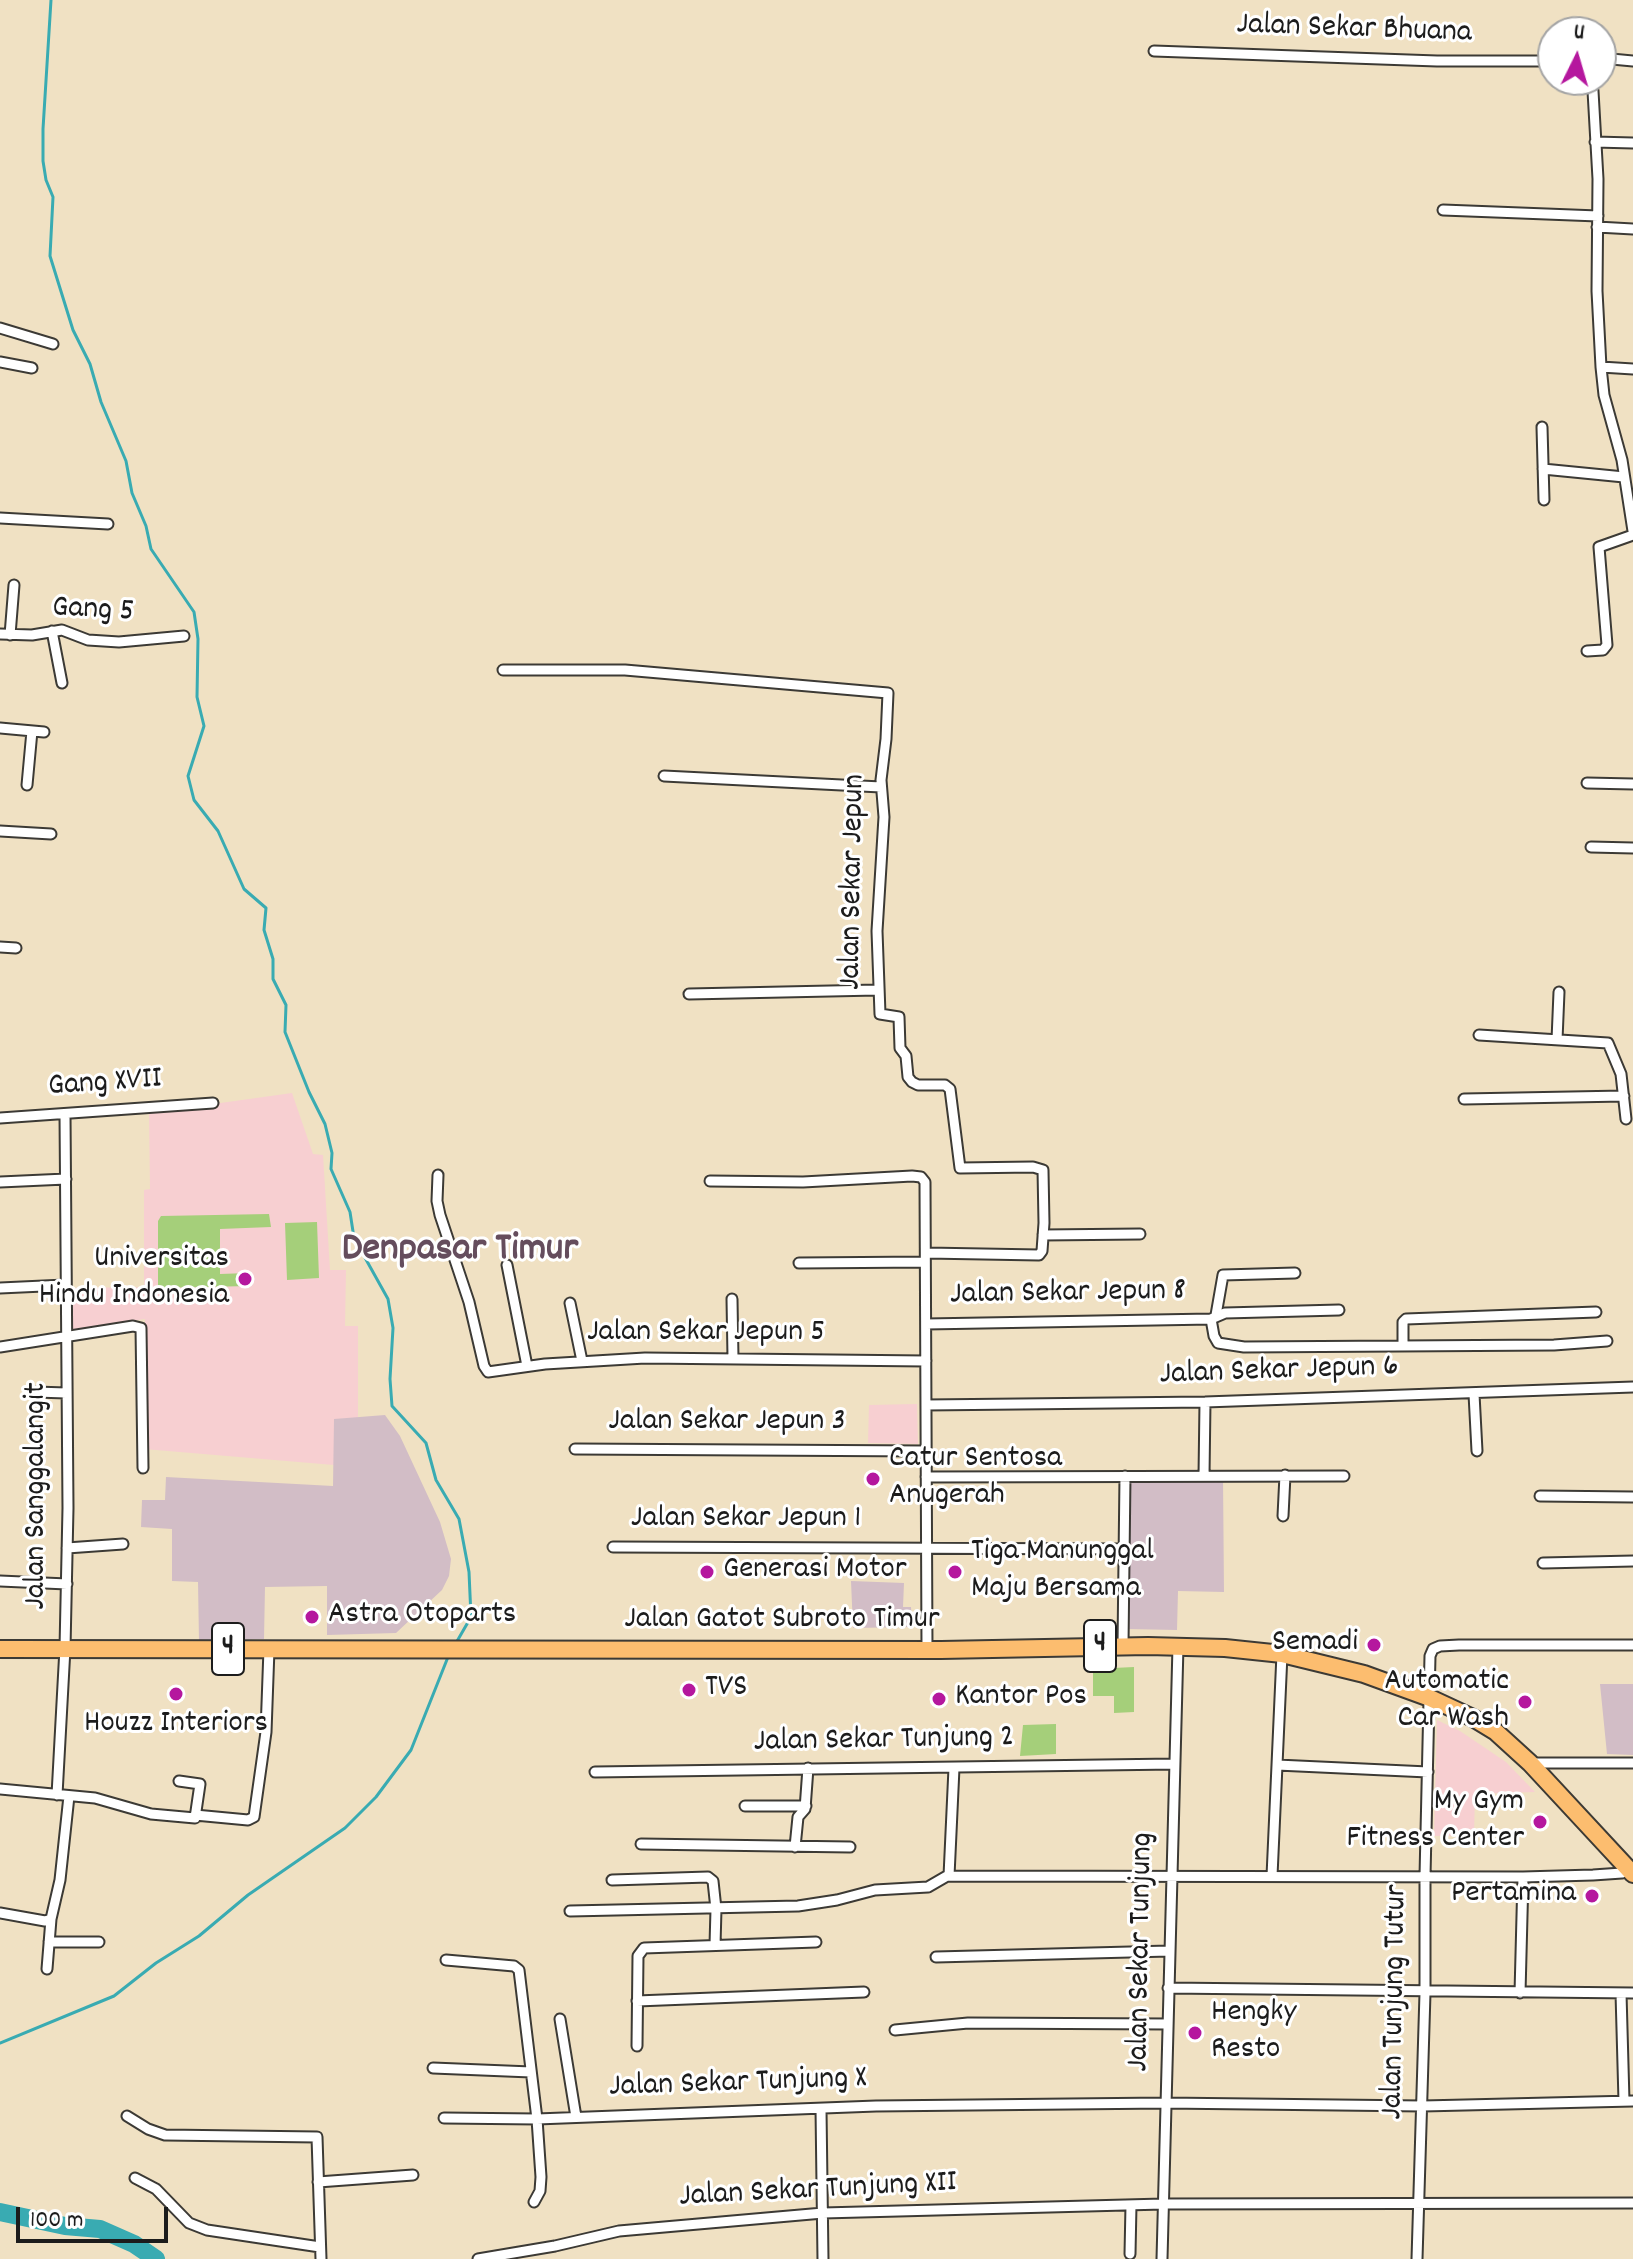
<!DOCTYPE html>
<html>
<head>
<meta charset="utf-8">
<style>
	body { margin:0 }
	#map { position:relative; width:1633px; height:2259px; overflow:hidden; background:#f0e1c3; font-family:Dekko,sans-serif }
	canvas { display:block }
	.north { position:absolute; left:1537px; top:16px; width:80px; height:80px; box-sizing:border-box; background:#fff; border:2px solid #a4a4a4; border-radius:50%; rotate:5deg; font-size:22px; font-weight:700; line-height:32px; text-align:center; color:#1c1c1c }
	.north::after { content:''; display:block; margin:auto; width:28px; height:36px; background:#b5179e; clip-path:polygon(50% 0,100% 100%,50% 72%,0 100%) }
	.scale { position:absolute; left:16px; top:2207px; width:152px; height:36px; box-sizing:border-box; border:4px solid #1c1c1c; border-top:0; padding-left:10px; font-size:24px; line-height:28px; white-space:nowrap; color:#1c1c1c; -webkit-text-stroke:6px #fff; paint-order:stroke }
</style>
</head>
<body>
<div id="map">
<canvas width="1633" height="2259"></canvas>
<div class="north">U</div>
<div class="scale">100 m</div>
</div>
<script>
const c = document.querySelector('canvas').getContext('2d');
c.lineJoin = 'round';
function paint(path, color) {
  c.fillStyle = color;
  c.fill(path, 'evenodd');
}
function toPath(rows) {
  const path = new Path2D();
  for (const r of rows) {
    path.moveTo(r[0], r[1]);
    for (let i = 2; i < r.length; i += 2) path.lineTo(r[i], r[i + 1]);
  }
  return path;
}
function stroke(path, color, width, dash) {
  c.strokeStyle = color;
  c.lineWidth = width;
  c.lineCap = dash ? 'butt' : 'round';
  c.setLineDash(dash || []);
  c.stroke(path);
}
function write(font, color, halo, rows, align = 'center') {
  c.font = font + ' Dekko,sans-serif';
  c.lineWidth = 6;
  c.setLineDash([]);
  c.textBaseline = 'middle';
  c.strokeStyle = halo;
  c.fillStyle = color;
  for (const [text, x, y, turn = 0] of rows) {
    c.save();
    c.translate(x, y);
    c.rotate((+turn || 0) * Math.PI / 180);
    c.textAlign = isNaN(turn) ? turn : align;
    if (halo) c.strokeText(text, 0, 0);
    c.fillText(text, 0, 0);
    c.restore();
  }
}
paint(toPath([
	[292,1093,313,1154,323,1155,330,1270,346,1270,345,1326,358,1326,358,1418,334,1420,334,1465,144,1449,145,1319,69,1330,69,1288,144,1287,144,1190,150,1189,149,1113],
	[917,1404,918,1444,868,1443,869,1405],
	[1437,1720,1460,1731,1506,1762,1535,1792,1475,1794,1474,1836,1434,1836]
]), '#f7cfd1');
paint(toPath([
	[385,1415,400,1436,440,1522,451,1559,449,1576,442,1590,396,1633,327,1635,327,1586,265,1587,264,1639,199,1641,198,1582,172,1581,172,1529,141,1527,142,1500,165,1500,166,1477,333,1486,334,1419],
	[1223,1478,1224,1592,1178,1591,1177,1630,1126,1629,1128,1481],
	[851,1581,904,1583,903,1607,911,1607,912,1627,853,1628],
	[1600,1684,1633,1684,1633,1755,1607,1754]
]), '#d2bdc6');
paint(toPath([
	[269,1214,271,1227,220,1229,220,1274,248,1273,249,1286,158,1288,158,1221,161,1216],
	[317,1222,319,1278,287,1280,285,1223],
	[1134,1667,1134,1712,1114,1713,1114,1696,1093,1696,1093,1669],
	[1056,1724,1056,1754,1020,1756,1023,1725]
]), '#a5cf7a');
stroke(toPath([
	[51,0,43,129,43,161,46,180,53,197,50,256,73,330,90,364,101,402,126,461,132,493,146,526,151,549,194,612,198,639,197,697,204,726,188,776,194,800,218,831,244,889,266,908,264,930,273,959,273,979,286,1005,285,1032,309,1092,325,1124,332,1153,331,1169,350,1212,354,1238,388,1299,393,1328,390,1379,392,1406,426,1443,436,1480,459,1519,469,1572,471,1617,456,1643],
	[0,2043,114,1996,156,1963,199,1936,248,1895,345,1828,376,1797,411,1750,448,1657]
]), '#39abb2', 3);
stroke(toPath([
	[0,2212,65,2226,100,2229,134,2244,156,2259]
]), '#39abb2', 18);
const street = toPath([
	[1154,51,1437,61,1553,61],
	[1601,58,1633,61],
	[1590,80,1593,91,1598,179,1597,291,1601,367,1604,395,1622,460,1633,531],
	[1595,142,1633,143],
	[1443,210,1598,216],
	[1597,227,1633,229],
	[0,328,53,344],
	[0,362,32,368],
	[1601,367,1633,369],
	[1542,427,1544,500],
	[1543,469,1624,477],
	[0,518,108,524],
	[52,631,62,683],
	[0,634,32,635,62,630,88,640,119,642,184,636],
	[10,635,14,585],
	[1587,651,1603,650,1607,645,1599,547,1633,535],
	[503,670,625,670,888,693,886,739,881,780,884,817,877,931,880,1014,899,1017,900,1048,906,1056,908,1077,912,1082,918,1085,945,1085,950,1089,960,1168,1033,1167,1043,1170,1044,1223,1042,1251,1039,1255,927,1253],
	[0,728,44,732],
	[664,776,881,787],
	[1587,783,1633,784],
	[27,785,32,731],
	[0,831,51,834],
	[1591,847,1633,848],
	[0,947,16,948],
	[689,994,877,990],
	[1479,1035,1608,1043,1621,1074,1626,1119],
	[1557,1040,1559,992],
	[1464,1099,1624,1096],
	[0,1118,213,1103],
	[438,1175,437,1201,440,1215,469,1302,484,1366,488,1372,545,1364,645,1358,926,1361],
	[710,1181,803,1182,912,1176,921,1177,925,1182,927,1650],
	[0,1182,66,1179],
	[1043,1235,1140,1234],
	[799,1263,925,1262],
	[507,1265,527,1366],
	[0,1288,65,1285],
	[732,1299,733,1358],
	[570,1303,582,1361],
	[1216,1315,1223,1275,1295,1273],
	[1211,1319,1214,1336,1218,1343,1244,1347,1554,1345,1607,1341],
	[926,1324,1211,1319,1225,1313,1339,1310],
	[1403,1346,1403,1322,1406,1319,1596,1312],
	[0,1347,133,1326,141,1328,143,1468],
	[36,1392,66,1393],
	[1474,1394,1477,1451],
	[926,1405,1205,1402,1633,1387],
	[575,1449,926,1451],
	[1204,1476,1205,1402],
	[926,1477,1344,1476],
	[1540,1496,1633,1497],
	[1283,1516,1285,1475],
	[613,1547,1124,1549],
	[67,1548,123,1544],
	[1543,1563,1633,1561],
	[0,1581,67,1584],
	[1123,1645,1125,1476],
	[1530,1763,1633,1763],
	[1277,1765,1428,1772],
	[595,1772,1174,1764],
	[0,1789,95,1798,151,1814,195,1818,200,1784,179,1781],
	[57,1795,65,1648,68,1508,65,1114],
	[745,1806,806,1806],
	[195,1815,248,1820,254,1817,266,1732,269,1649],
	[641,1844,850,1847],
	[795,1847,798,1817,805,1809,808,1768],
	[949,1876,954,1768],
	[1272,1876,1282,1654],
	[612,1880,708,1877,713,1881,716,1909,715,1945],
	[570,1911,798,1906,837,1900,875,1890,928,1887,947,1876,1523,1877,1593,1875,1622,1873,1629,1869],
	[0,1913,45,1921,51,1919,60,1880,69,1796],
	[49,1942,99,1942],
	[936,1957,1169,1951],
	[446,1960,514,1966,519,1970,537,2119,541,2177,540,2191,534,2202],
	[47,1969,51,1919],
	[1168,1988,1633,1993],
	[1520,1993,1523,1877],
	[1621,1993,1624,2101],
	[637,2001,864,1992],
	[560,2019,576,2117],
	[895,2030,968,2023,1168,2024],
	[637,2046,638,1956,644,1948,816,1942],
	[433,2068,531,2072],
	[821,2109,823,2259],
	[127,2116,148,2129,165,2135,317,2137,321,2259],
	[444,2118,537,2119,876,2106,1165,2103,1423,2106,1633,2101],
	[135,2178,156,2189,189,2223,207,2230,320,2247],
	[318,2182,413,2175],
	[1130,2254,1131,2205],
	[478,2259,555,2246,619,2231,823,2213,1163,2204,1633,2203],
	[1162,2259,1178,1646],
	[1417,2259,1425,1993,1425,1876,1430,1656,1433,1649,1440,1646,1459,1645,1633,1645]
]);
const highway = toPath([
	[0,1649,941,1650,1148,1646,1225,1648,1282,1654,1364,1674,1430,1698,1473,1718,1496,1732,1530,1763,1633,1874]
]);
stroke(street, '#3c3a35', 13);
stroke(highway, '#3c3a35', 20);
stroke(street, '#fff', 9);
stroke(highway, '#fcbd6f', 16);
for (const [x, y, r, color] of [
	[245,1279,8,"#b5179e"],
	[873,1479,8,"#b5179e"],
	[707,1572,8,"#b5179e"],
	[955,1572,8,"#b5179e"],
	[312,1617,8,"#b5179e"],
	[1374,1645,8,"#b5179e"],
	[689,1690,8,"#b5179e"],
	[176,1694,8,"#b5179e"],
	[939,1699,8,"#b5179e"],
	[1525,1702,8,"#b5179e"],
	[1540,1822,8,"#b5179e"],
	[1592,1896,8,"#b5179e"],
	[1195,2033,8,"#b5179e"]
]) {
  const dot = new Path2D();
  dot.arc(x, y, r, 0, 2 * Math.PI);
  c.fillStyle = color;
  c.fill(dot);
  stroke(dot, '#fff', 3);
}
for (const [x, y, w] of [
	[1100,1646,32],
	[228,1649,32]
]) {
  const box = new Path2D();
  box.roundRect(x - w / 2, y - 26, w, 52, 6);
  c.fillStyle = '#fff';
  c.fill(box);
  stroke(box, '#1c1c1c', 2);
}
write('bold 30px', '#1c1c1c', null, [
	["4",1100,1646],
	["4",228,1649]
]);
write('32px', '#1c1c1c', '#fff', [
	["Jalan Sekar Bhuana",1354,31,2],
	["Gang 5",93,612,3],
	["Jalan Sekar Jepun",855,882,-89],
	["Gang XVII",105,1085,-4],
	["Jalan Sekar Jepun 8",1068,1295,-1],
	["Jalan Sekar Jepun 5",706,1335],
	["Jalan Sekar Jepun 6",1279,1373,-2],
	["Jalan Sekar Jepun 3",727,1424],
	["Jalan Sanggalangit",39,1496,-90],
	["Jalan Sekar Jepun 1",746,1521],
	["Jalan Gatot Subroto Timur",782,1622],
	["Jalan Sekar Tunjung 2",884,1742,-1],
	["Jalan Sekar Tunjung",1143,1952,-89],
	["Jalan Tunjung Tutur",1397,2002,-89],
	["Jalan Sekar Tunjung X",738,2085,-2],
	["Jalan Sekar Tunjung XII",818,2192,-3]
]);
write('32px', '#1c1c1c', '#fff', [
	["Universitas",229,1261,"right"],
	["Hindu Indonesia",229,1298,"right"],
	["Catur Sentosa",889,1461],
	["Anugerah",889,1498],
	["Tiga Manunggal",971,1554],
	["Maju Bersama",971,1591],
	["Generasi Motor",723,1572],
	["Astra Otoparts",328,1617],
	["Semadi",1358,1645,"right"],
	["Automatic",1509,1684,"right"],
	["Car Wash",1509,1721,"right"],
	["TVS",705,1690],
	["Kantor Pos",955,1699],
	["Houzz Interiors",176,1726,"center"],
	["My Gym",1524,1804,"right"],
	["Fitness Center",1524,1841,"right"],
	["Pertamina",1576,1896,"right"],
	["Hengky",1211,2015],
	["Resto",1211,2052]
], 'left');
write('bold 40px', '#654d5d', '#fff', [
	["Denpasar Timur",460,1253]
]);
</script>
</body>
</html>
